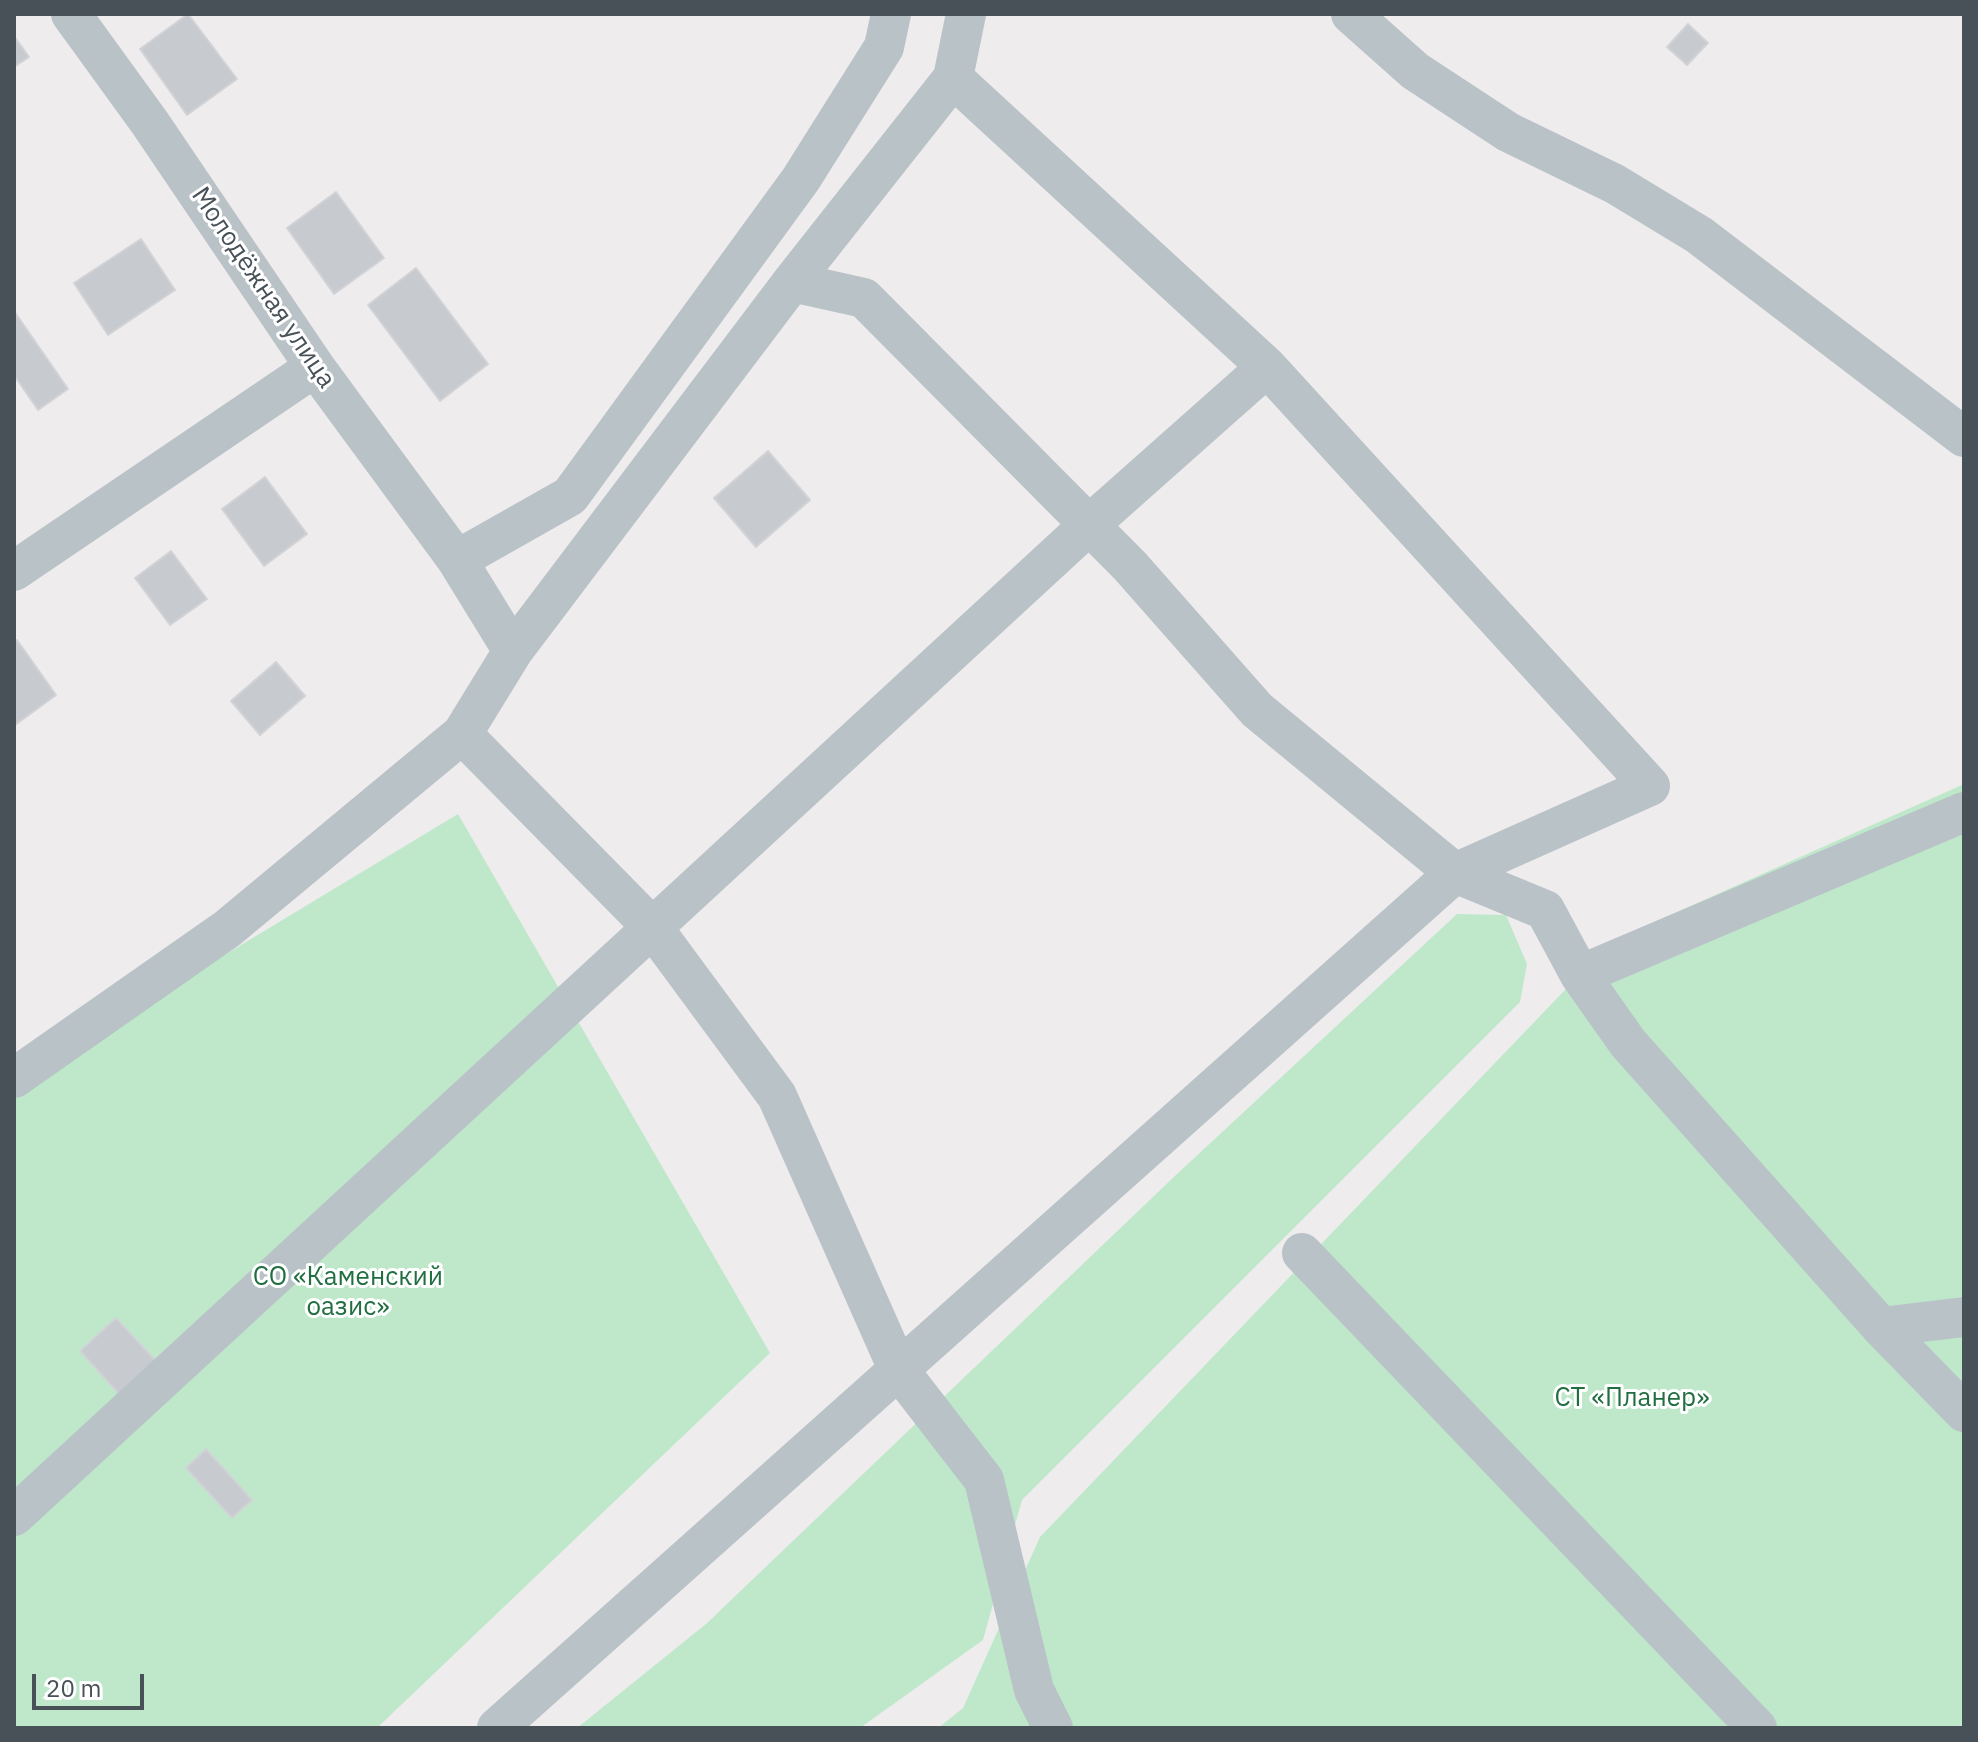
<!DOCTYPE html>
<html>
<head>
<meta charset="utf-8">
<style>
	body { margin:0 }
	#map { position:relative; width:1978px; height:1742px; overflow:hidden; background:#efeced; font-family:"IBM Plex Sans",sans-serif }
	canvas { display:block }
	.frame { position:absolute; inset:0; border:16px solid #475157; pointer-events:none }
	.scale { position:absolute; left:32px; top:1674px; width:112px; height:36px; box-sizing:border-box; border:4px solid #475157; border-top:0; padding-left:10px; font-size:24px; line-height:28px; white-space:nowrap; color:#475157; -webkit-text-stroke:6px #fff; paint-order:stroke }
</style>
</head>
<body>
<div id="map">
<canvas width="1978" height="1742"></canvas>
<div class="frame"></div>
<div class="scale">20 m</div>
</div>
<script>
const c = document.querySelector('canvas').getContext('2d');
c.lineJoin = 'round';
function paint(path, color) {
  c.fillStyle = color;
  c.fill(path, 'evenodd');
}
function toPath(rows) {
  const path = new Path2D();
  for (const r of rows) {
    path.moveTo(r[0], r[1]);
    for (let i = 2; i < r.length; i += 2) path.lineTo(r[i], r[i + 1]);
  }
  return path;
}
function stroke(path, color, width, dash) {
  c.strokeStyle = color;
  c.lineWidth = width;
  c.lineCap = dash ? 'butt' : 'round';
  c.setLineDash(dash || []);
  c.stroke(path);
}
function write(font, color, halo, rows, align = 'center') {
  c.font = font + ' "IBM Plex Sans",sans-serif';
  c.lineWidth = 6;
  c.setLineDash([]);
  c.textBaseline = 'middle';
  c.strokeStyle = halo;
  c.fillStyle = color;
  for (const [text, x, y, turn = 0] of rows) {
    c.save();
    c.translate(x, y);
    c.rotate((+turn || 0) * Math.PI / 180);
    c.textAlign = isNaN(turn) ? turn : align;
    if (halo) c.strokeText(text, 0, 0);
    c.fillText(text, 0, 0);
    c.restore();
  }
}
paint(toPath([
	[1964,784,1964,1728,938,1728,963,1708,1040,1537,1612,941],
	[458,814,770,1353,377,1728,14,1728,14,1082],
	[1457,914,1506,915,1527,964,1520,1002,1022,1500,983,1640,860,1728,577,1728,706,1624,1177,1174]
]), '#bfe8cb');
const building = toPath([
	[188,14,237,79,187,115,140,49,188,14],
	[1688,24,1708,43,1687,65,1667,47,1688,24],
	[14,36,29,57,14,67,14,36],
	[336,192,384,258,334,294,287,228,336,192],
	[141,239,175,290,108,335,74,283,141,239],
	[416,268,488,364,440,401,368,305,416,268],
	[14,311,68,389,38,410,14,375,14,311],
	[768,451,810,500,756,547,714,498,768,451],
	[265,477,307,534,264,566,222,509,265,477],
	[171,551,207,599,170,625,135,578,171,551],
	[17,640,56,695,15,725,14,642,17,640],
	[276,662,305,696,260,735,231,701,276,662],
	[116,1318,157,1362,121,1396,80,1351,116,1318],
	[206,1449,252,1500,232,1518,186,1468,206,1449]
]);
paint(building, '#c7cacf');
stroke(building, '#d1d3d7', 2);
stroke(toPath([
	[1351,14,1415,71,1508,132,1615,184,1699,235,1964,437],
	[953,78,1267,367],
	[792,282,864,298,1130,566,1257,710,1455,873,1545,910,1580,975,1628,1043,1881,1327,1964,1412],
	[457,560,570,496,801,179,884,47,891,14],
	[14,571,315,367],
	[513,651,792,282,953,78,966,14],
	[462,734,653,928,777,1096,898,1369,984,1480,1034,1690,1053,1728],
	[1580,975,1964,812],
	[14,1078,227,929,462,734,513,651,457,560,315,367,150,123,71,14],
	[1302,1253,1757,1728],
	[1881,1327,1964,1317],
	[14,1516,1089,525,1267,367,1650,786,1455,873,497,1728]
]), '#b9c2c7', 40);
write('26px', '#475157', '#fff', [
	["Молодёжная улица",263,288,56]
]);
write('26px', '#216f41', '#fff', [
	["СО «Каменский",348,1277],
	["оазис»",348,1307],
	["СТ «Планер»",1632,1398]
]);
</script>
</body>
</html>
